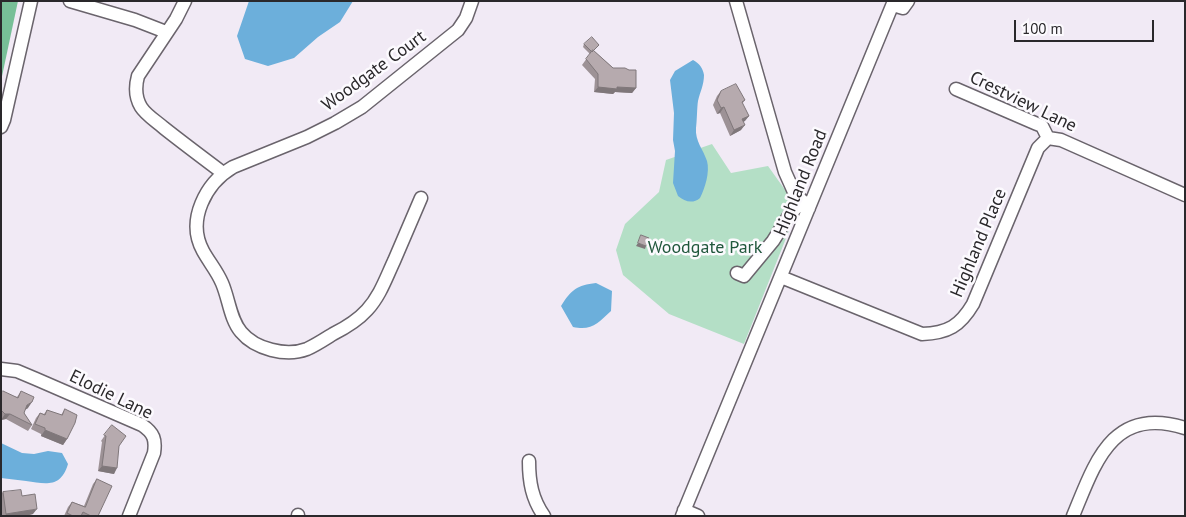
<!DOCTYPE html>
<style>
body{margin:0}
#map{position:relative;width:1186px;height:517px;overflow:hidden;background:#f1eaf5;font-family:"PT Sans",sans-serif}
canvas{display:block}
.frame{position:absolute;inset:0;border:2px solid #2a282b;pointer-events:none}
.scale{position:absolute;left:1014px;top:20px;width:140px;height:22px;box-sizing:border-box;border:2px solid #2a282b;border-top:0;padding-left:6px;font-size:15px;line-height:18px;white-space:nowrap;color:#2a282b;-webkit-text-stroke:4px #fcfafe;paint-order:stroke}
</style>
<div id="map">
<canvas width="1186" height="517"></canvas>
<div class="frame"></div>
<div class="scale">100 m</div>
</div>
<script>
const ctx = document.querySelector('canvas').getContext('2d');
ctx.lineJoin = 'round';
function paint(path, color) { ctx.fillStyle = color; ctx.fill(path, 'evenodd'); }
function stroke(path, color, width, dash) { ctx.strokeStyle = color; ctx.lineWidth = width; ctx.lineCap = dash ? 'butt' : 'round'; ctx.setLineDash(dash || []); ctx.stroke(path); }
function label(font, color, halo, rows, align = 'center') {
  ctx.font = font + ' "PT Sans",sans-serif'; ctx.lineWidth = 5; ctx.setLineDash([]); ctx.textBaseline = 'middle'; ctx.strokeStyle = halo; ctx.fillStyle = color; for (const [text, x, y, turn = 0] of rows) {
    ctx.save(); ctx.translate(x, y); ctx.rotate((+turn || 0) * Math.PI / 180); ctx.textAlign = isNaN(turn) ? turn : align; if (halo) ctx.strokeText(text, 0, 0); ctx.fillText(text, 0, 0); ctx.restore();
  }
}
const green = new Path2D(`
 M 712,144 L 731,173 L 768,166 L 798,208 L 744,344 L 669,314 L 623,275 L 616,250 L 625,224 L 659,192 L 666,160 Z`);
const forest = new Path2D(`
 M 1,1 L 18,1 L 1,81 Z`);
const water = new Path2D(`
 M 249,1 L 353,1 L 340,22 L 318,37 L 294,58 L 268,66 L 245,59 L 237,36 Z
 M 693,60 C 699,63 703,68 704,75 C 704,85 700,92 698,101 C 697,107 697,121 696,128 C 695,141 703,149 707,161 C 710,172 705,188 700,198 C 693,204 685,202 678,196 L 673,183 L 675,151 L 673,140 L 674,113 L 670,80 L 675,71 Z
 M 596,283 L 612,291 L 611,311 C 598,323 592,331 573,327 L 561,306 C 571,290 577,285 596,283 Z
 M 1,443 L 22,453 L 34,454 L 48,451 L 62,453 L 68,464 C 61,488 46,484 26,481 C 18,480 9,479 1,478 Z`);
const minor = new Path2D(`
 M 70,1 L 135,20 L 166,32
 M 185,1 L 176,19 L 138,76 C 135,87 135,97 141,107 C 146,115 156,121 164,128 C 183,143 203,158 223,173
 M 736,1 L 785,172 L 794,192 L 809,208
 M 893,5 L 903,8 L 908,1
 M 956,89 L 1037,124 L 1042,126 L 1048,138
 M 1,127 L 4,120 L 31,1
 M 1048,138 L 1061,140 L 1185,195
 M 421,198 C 412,219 403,240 394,261 C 386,278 380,296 367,310 C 358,320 345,328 333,334 C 325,339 316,345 307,349 C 286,357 255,349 241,332 C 230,319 229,299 222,283 C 217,271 209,262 203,251 C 186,220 206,183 233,167 L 307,137 L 335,123 L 362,107 L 458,30 L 466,18 L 472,1
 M 737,273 L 744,276 L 773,241 L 790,214 L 803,201
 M 781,277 L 922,334 C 948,333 960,326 973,304 L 1038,148 L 1048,138
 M 1,369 L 17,371 L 36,379 L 142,425 C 154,433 156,440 154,453 L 129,516
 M 529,461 C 529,482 532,499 544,516
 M 684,510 L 698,516
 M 298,516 L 298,515
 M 682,516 L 894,1
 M 1073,516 C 1095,463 1112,405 1185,428`);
const wall = new Path2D(`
 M 584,44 L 594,51 L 636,88 L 632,93 L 615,92 L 613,94 L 594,92 L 595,79 L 582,65 L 590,54 L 583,47 Z
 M 721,91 L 745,100 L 742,104 L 749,116 L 743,122 L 741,130 L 730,136 L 720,113 L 717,114 L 713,105 L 717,96 Z
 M 21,391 L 28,408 L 25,410 L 24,413 L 32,425 L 28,431 L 6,419 L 1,420 L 1,393 L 17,397 Z
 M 65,409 L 67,439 L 63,445 L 41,436 L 41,434 L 31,429 L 36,418 L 40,413 L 44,414 L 47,410 L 61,415 Z
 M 112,425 L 119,447 L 114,474 L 98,471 L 102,442 L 101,441 Z
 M 97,479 L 98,516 L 64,516 L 68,507 L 72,502 L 84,506 L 93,484 Z
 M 3,492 L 22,496 L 33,514 L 25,516 L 2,516 L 1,494 Z`);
const shadedWall = new Path2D(`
 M 598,87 L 617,87 L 636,88 L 632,93 L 615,92 L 613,94 L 594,92 Z
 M 724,107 L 720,113 L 717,114 L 721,108 Z
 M 749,116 L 745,121 L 738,125 L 742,119 Z
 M 745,125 L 741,130 L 730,136 L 734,130 Z
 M 638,243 L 646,246 L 645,249 L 636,246 Z
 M 32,402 L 28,408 L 23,411 L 27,405 Z
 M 5,414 L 10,414 L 6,419 L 1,420 Z
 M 45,430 L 67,439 L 63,445 L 41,436 Z
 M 102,466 L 117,468 L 114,474 L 98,471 Z
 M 37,509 L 33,514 L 25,516 L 5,516 L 6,514 Z`);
const building = new Path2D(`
 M 592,37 L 599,45 L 592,52 L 584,44 Z
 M 593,50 L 613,68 L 625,68 L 629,70 L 636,70 L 636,88 L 617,87 L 617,89 L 598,87 L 598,74 L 586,59 Z
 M 736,84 L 745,100 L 742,102 L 749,116 L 742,119 L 745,125 L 734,130 L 724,107 L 721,108 L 717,100 L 721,91 Z
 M 641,235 L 649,238 L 646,246 L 638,243 Z
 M 3,391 L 18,398 L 21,391 L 34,397 L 32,402 L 27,405 L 24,413 L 32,425 L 10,414 L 5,414 L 1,410 L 1,393 Z
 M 65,409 L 77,415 L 75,423 L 67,439 L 45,430 L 45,428 L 35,424 L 40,413 L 45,415 L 47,410 L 62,415 Z
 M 112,425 L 126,436 L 119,446 L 117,468 L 102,466 L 106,436 L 104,435 Z
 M 97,479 L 112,486 L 98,516 L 91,516 L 83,512 L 81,516 L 73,516 L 67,513 L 72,502 L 85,507 Z
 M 21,490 L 22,496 L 35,494 L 37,509 L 6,514 L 3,492 Z`);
const streetNames = [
 ["Woodgate Court",374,71,-36],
 ["Crestview Lane",1023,102,26],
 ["Highland Road",801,183,-68],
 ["Highland Place",979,243,-67],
 ["Elodie Lane",111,395,26]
];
const parkNames = [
 ["Woodgate Park",705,248]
];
paint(green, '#b4dfc6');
paint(forest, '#77bf97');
paint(water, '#6cafdb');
stroke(minor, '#6a646c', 15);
stroke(minor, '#fff', 12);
paint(wall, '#9d9296');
paint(shadedWall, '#7f777a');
paint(building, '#b6aaae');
stroke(building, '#7f777a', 1);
label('18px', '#2a282b', '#fcfafe', streetNames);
label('18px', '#20573c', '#fcfafe', parkNames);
</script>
